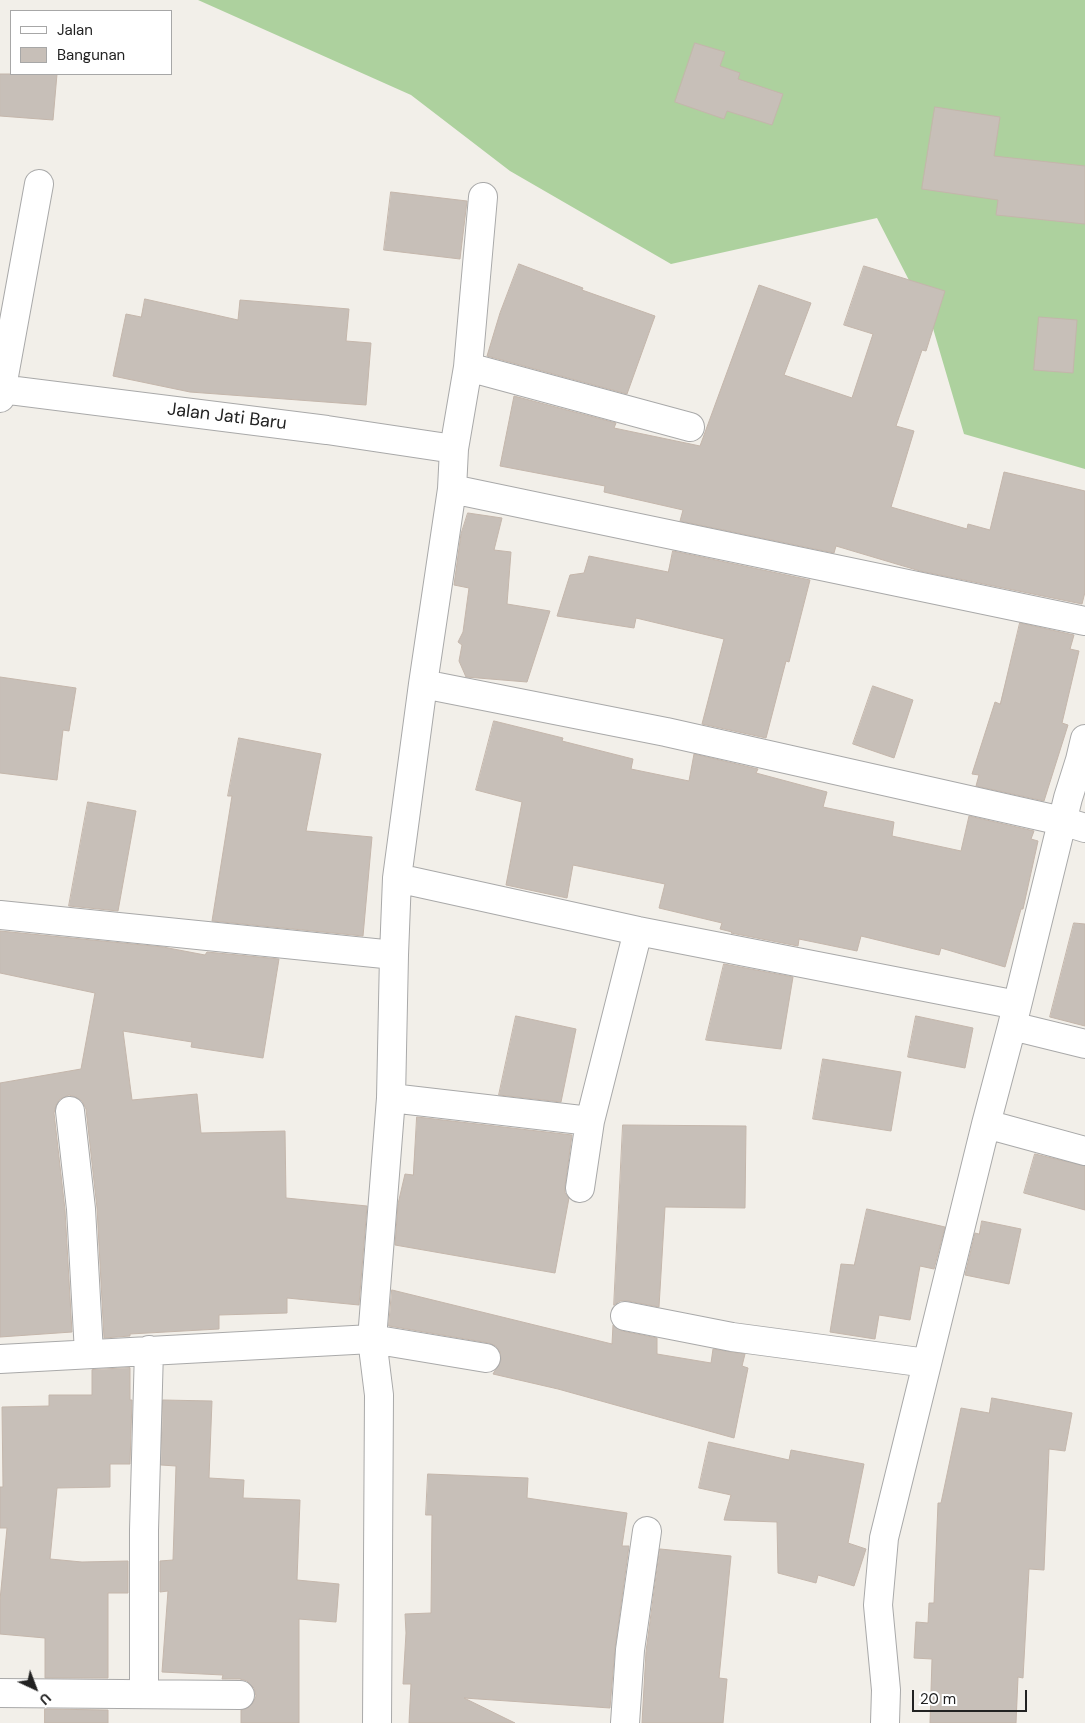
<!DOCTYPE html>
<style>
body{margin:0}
#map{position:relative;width:1085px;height:1723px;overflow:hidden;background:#f2efe9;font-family:"DM Sans",sans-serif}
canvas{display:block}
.legend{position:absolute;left:10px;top:10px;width:162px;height:65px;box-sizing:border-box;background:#fff;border:1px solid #a7a7a7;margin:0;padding:6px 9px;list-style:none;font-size:15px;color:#222}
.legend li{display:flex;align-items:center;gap:10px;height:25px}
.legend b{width:25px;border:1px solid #a7a7a7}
.north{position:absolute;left:10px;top:1663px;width:50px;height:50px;-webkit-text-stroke:4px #fff;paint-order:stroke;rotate:137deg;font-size:14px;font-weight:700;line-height:20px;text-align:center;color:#222}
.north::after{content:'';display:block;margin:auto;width:18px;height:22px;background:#222;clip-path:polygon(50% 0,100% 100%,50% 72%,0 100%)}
.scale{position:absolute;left:912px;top:1690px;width:115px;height:22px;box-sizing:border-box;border:2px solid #222;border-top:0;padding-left:6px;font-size:15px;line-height:18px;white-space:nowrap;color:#222;-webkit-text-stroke:4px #fff;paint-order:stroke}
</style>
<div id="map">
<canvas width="1085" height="1723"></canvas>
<ul class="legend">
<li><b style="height:6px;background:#fff"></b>Jalan</li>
<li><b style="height:14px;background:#c7bfb8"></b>Bangunan</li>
</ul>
<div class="north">U</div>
<div class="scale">20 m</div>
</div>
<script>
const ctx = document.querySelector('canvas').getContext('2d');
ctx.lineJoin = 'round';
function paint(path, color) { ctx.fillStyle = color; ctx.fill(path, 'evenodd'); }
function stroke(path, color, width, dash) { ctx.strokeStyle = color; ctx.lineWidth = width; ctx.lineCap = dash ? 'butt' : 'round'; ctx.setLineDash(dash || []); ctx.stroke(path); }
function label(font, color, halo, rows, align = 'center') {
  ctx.font = font + ' "DM Sans",sans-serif'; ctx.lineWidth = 5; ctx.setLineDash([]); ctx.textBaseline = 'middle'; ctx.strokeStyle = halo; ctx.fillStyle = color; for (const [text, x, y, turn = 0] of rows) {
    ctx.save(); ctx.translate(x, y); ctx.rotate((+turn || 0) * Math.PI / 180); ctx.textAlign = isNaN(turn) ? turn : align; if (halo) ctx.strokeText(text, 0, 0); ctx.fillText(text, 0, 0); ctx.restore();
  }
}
const forest = new Path2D(`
 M 198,0 L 1085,0 L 1085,469 L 964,434 L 932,325 L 877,218 L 671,264 L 510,171 L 411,95 Z`);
const building = new Path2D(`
 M 695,43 L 725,52 L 720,66 L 740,73 L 738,79 L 783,94 L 772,125 L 727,111 L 724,119 L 675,102 Z
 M 0,74 L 57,74 L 53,120 L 0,116 Z
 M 935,107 L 1000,117 L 994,156 L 1085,166 L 1085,224 L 996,215 L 998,200 L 922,189 Z
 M 391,192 L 467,201 L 460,259 L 384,250 Z
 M 519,264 L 583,288 L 582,290 L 655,316 L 627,394 L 487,356 L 500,313 Z
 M 864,266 L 945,291 L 926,351 L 922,350 L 896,426 L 914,431 L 891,507 L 967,529 L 968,524 L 990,530 L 1004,472 L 1085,491 L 1085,592 L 1082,604 L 920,571 L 836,546 L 834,553 L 680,521 L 683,510 L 604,492 L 605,486 L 500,466 L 514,396 L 616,423 L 614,428 L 700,446 L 759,285 L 811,303 L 784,375 L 852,398 L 873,334 L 844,325 Z
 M 145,299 L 238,320 L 240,300 L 349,309 L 346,341 L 371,343 L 366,405 L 190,392 L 113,376 L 126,314 L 141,317 Z
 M 1039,317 L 1077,320 L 1073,373 L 1034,370 Z
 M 468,513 L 502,518 L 494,550 L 511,552 L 507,604 L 550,611 L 527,682 L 466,677 L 459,661 L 462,645 L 458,642 L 463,632 L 469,588 L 454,585 L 461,534 Z
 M 673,551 L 810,580 L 789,662 L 786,661 L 766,738 L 702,724 L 724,639 L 636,618 L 634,628 L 557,616 L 570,575 L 584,573 L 589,556 L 668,572 Z
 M 1020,623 L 1074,635 L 1070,649 L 1079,651 L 1062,723 L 1068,725 L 1044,801 L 976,786 L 979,775 L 972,774 L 995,702 L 1000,704 Z
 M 0,677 L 76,688 L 69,731 L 63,730 L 57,780 L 0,773 Z
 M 873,686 L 913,700 L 894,758 L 853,744 Z
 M 494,721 L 563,738 L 562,741 L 633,759 L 631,769 L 689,781 L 694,754 L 758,769 L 756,773 L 827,792 L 823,807 L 894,822 L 892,836 L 961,851 L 969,816 L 1034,831 L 1031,839 L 1038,841 L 1023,909 L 1021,909 L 1005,967 L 941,948 L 939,955 L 861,936 L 857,951 L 799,939 L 798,946 L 731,933 L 732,932 L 720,929 L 722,923 L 659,908 L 665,884 L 573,865 L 567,898 L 506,885 L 522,802 L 476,790 Z
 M 239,738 L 321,754 L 306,831 L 372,837 L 363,936 L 212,921 L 232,796 L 228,796 Z
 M 88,802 L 136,811 L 118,911 L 69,906 Z
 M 1074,923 L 1085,924 L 1085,1026 L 1050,1017 Z
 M 0,931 L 163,947 L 205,955 L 207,952 L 279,959 L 263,1058 L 191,1047 L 192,1042 L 123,1031 L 132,1100 L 197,1094 L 201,1133 L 285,1131 L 286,1198 L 367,1206 L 359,1305 L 287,1298 L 287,1313 L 219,1315 L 219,1329 L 130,1334 L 130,1336 L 104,1338 L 97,1208 L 86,1109 L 82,1101 L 76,1097 L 69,1095 L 60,1099 L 56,1105 L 54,1113 L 65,1210 L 72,1332 L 0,1337 L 0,1083 L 81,1069 L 95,993 L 0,973 Z
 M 724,964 L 793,977 L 781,1049 L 706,1040 Z
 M 516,1016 L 576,1029 L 561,1102 L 499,1095 Z
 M 916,1016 L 973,1028 L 965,1068 L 908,1057 Z
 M 823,1059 L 901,1072 L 891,1131 L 813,1119 Z
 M 417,1117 L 572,1135 L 565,1186 L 565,1193 L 569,1198 L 555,1273 L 395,1245 L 398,1204 L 405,1174 L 413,1175 Z
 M 623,1125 L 746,1126 L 745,1208 L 665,1207 L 659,1307 L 628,1301 L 620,1301 L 614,1305 Z
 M 1035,1154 L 1085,1166 L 1085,1210 L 1024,1193 Z
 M 867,1209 L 945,1227 L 934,1269 L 920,1266 L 910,1320 L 879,1315 L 875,1339 L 830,1332 L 841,1264 L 854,1265 Z
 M 982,1221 L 1021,1229 L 1009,1284 L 965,1275 L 975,1233 L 979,1234 Z
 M 392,1290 L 612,1344 L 613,1325 L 622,1331 L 657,1338 L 657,1354 L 711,1363 L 713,1349 L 745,1354 L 742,1366 L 748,1368 L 734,1438 L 558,1389 L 493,1374 L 501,1360 L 500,1352 L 496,1346 L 489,1343 L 389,1326 Z
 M 130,1368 L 130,1400 L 132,1400 L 130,1464 L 110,1464 L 110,1487 L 57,1488 L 50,1559 L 82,1562 L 128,1561 L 128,1593 L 108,1593 L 108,1678 L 45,1678 L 45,1638 L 0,1634 L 0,1600 L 7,1528 L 0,1528 L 0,1487 L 3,1487 L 2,1407 L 49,1406 L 49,1395 L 92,1395 L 92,1370 Z
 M 992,1398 L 1072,1413 L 1065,1451 L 1049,1449 L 1044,1570 L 1029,1569 L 1023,1678 L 1018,1677 L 1016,1723 L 930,1723 L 932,1659 L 914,1658 L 916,1622 L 928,1623 L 929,1603 L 934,1603 L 938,1503 L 941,1503 L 961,1408 L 989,1413 Z
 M 163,1400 L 212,1401 L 209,1478 L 244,1480 L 243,1498 L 300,1500 L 297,1580 L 339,1584 L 336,1622 L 299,1619 L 299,1723 L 241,1723 L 241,1710 L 248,1708 L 253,1703 L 256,1696 L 254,1688 L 247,1681 L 240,1679 L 222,1679 L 223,1675 L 162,1672 L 168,1591 L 160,1592 L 160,1561 L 173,1560 L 176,1466 L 161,1465 Z
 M 709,1442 L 789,1460 L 791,1450 L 864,1464 L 848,1543 L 866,1549 L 854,1586 L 818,1575 L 816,1583 L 778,1573 L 777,1522 L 724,1520 L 731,1495 L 699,1488 Z
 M 428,1474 L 528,1478 L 527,1498 L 627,1513 L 622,1546 L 629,1546 L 615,1648 L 610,1708 L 464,1698 L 515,1723 L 409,1723 L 411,1684 L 403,1684 L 406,1633 L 405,1614 L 431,1613 L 432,1515 L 426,1515 Z
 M 660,1549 L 731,1556 L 719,1678 L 727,1679 L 723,1723 L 642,1723 L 646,1652 Z
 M 45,1709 L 108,1710 L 108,1723 L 45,1723 Z`);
const minor = new Path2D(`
 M 468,367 L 690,427
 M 0,389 L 327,430 L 454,449
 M 0,398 L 39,184
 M 452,489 L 1085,621
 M 423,684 L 666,732 L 1062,821 L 1085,828
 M 397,878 L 638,931 L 1017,1005
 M 0,915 L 394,955
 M 1012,1026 L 1085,1044
 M 391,1098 L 590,1121
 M 70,1111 L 81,1209 L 89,1353
 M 986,1124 L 1085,1151
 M 580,1188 L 590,1121 L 638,931
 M 625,1316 L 732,1337 L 927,1363
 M 0,1359 L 372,1339 L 486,1358
 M 0,1693 L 240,1695
 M 144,1694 L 144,1530 L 149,1350
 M 377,1723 L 379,1395 L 372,1339 L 391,1098 L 394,955 L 397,878 L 423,684 L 452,489 L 454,449 L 468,367 L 483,197
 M 625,1723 L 630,1650 L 647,1531
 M 885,1723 L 886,1690 L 878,1605 L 884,1538 L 986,1124 L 1012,1026 L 1068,798 L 1080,760 L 1085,739`);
const streetNames = [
 ["Jalan Jati Baru",227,417,7]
];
paint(forest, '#add19e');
paint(building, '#c7bfb8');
stroke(building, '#c4b6ab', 1);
stroke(minor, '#a9a9a9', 30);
stroke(minor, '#fff', 28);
label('18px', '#222', '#fff', streetNames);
</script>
